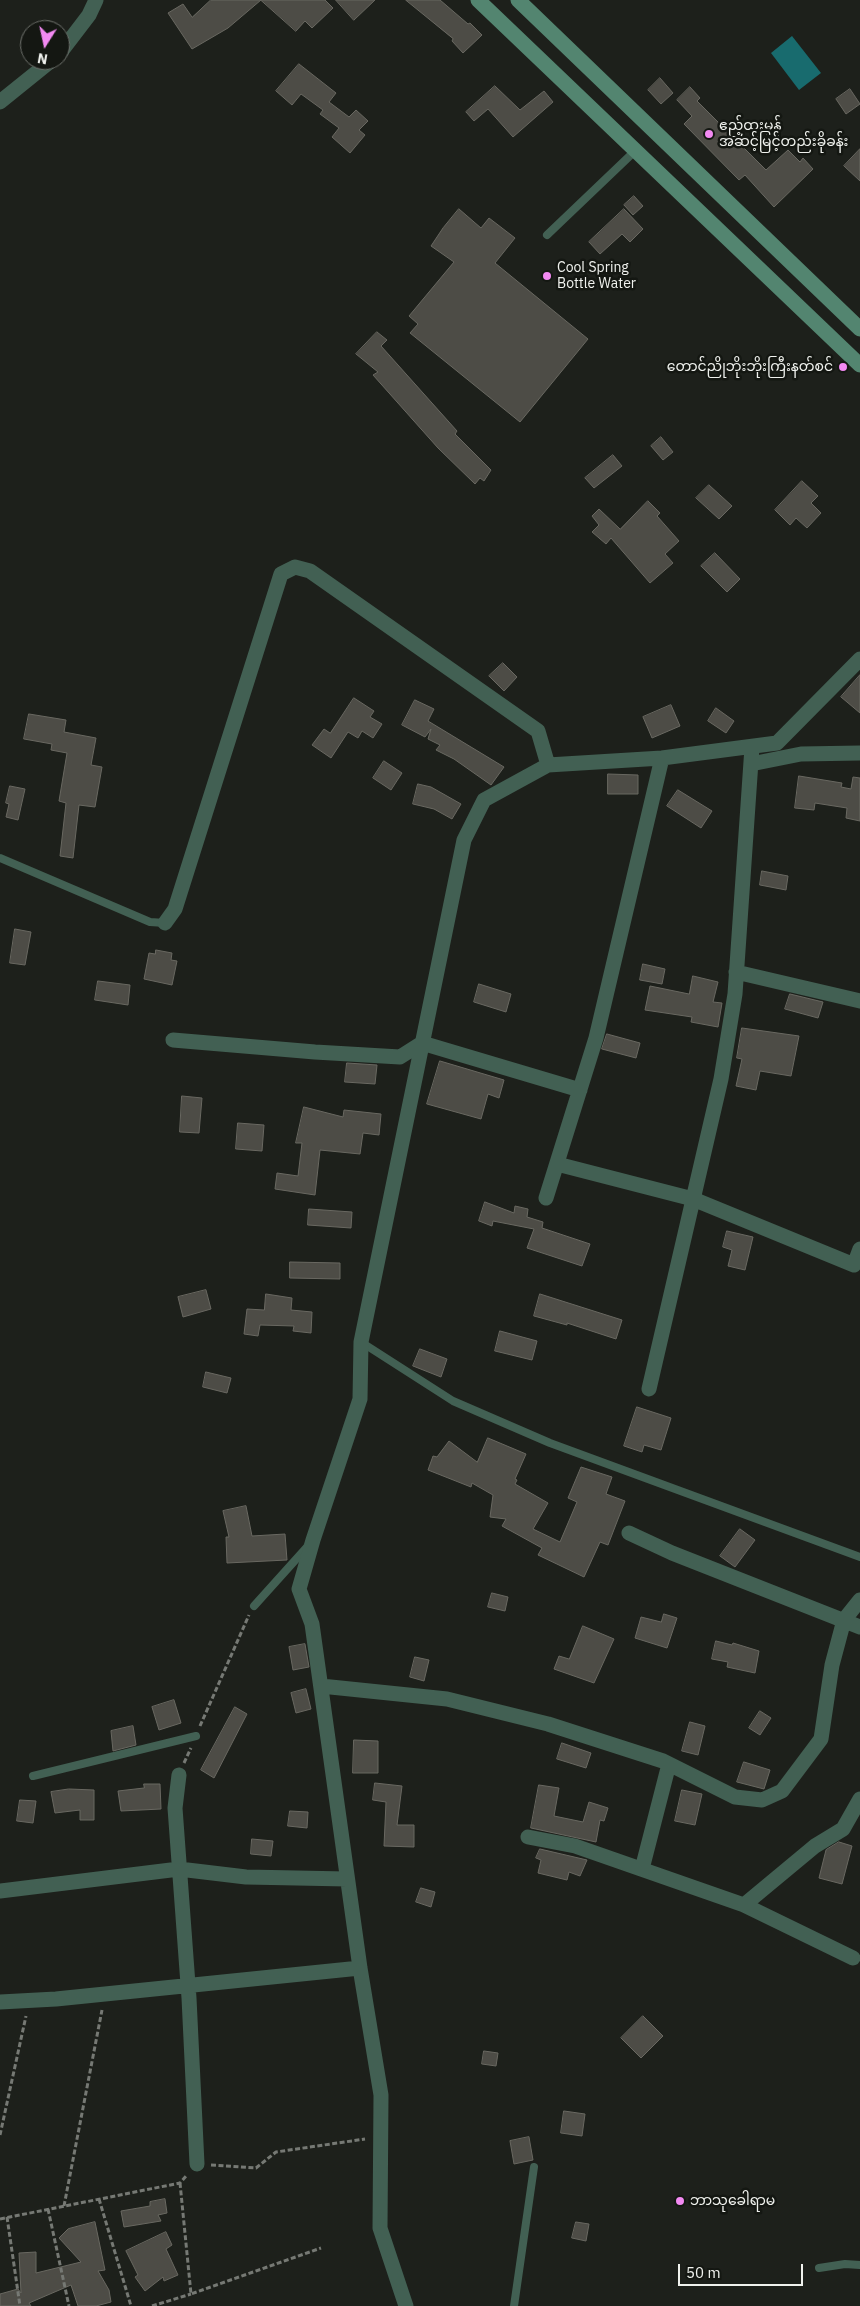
<!DOCTYPE html>
<meta charset="utf-8">
<style>
body{margin:0}
#map{position:relative;width:860px;height:2306px;overflow:hidden;background:#1d201b;font-family:"IBM Plex Sans",sans-serif}
canvas{display:block}
.north{position:absolute;left:20px;top:20px;width:50px;height:50px;box-sizing:border-box;background:#141712;border:1px solid #6c6f6a;border-radius:50%;rotate:190deg;font-size:14px;font-weight:700;line-height:20px;text-align:center;color:#f0f2ee}
.north::after{content:'';display:block;margin:auto;width:18px;height:22px;background:#f38af2;clip-path:polygon(50% 0,100% 100%,50% 72%,0 100%)}
.scale{position:absolute;left:678px;top:2264px;width:125px;height:22px;box-sizing:border-box;border:2px solid #f0f2ee;border-top:0;padding-left:6px;font-size:15px;line-height:18px;white-space:nowrap;color:#f0f2ee;-webkit-text-stroke:4px #141712;paint-order:stroke}
</style>
<div id="map">
<canvas width="860" height="2306"></canvas>
<div class="north">N</div>
<div class="scale">50 m</div>
</div>
<script>
const ctx = document.querySelector('canvas').getContext('2d');
ctx.lineJoin = 'round';
function paint(path, color) { ctx.fillStyle = color; ctx.fill(path, 'evenodd'); }
function stroke(path, color, width, dash) { ctx.strokeStyle = color; ctx.lineWidth = width; ctx.lineCap = dash ? 'butt' : 'round'; ctx.setLineDash(dash || []); ctx.stroke(path); }
function label(font, color, halo, rows, align = 'center') {
  ctx.font = font + ' "IBM Plex Sans","Noto Sans Myanmar",sans-serif'; ctx.lineWidth = 5; ctx.setLineDash([]); ctx.textBaseline = 'middle'; ctx.strokeStyle = halo; ctx.fillStyle = color; for (const [text, x, y, turn = 0] of rows) {
    ctx.save(); ctx.translate(x, y); ctx.rotate((+turn || 0) * Math.PI / 180); ctx.textAlign = isNaN(turn) ? turn : align; if (halo) ctx.strokeText(text, 0, 0); ctx.fillText(text, 0, 0); ctx.restore();
  }
}
const water = new Path2D(`
 M 792,36 L 821,73 L 799,90 L 771,53 Z`);
const building = new Path2D(`
 M 211,0 L 261,0 L 228,28 L 192,49 L 168,13 L 183,4 L 192,17 Z
 M 261,0 L 325,0 L 333,8 L 312,28 L 305,21 L 296,31 Z
 M 336,0 L 375,0 L 354,20 Z
 M 406,0 L 440,0 L 468,24 L 470,23 L 482,35 L 463,53 L 452,41 L 453,39 Z
 M 299,64 L 336,93 L 329,102 L 349,117 L 356,110 L 368,121 L 359,130 L 365,135 L 350,153 L 332,137 L 339,128 L 320,114 L 323,110 L 301,94 L 292,105 L 276,91 Z
 M 660,78 L 673,93 L 661,104 L 648,90 Z
 M 495,86 L 520,110 L 544,91 L 553,102 L 513,137 L 488,109 L 474,121 L 466,112 Z
 M 690,87 L 700,98 L 697,101 L 766,170 L 788,150 L 800,162 L 803,158 L 813,169 L 774,207 L 745,175 L 739,180 L 684,124 L 692,116 L 677,100 Z
 M 850,89 L 860,104 L 846,114 L 836,99 Z
 M 860,149 L 860,181 L 844,166 Z
 M 634,196 L 643,206 L 633,215 L 624,205 Z
 M 459,209 L 481,228 L 489,218 L 515,238 L 495,263 L 588,339 L 520,422 L 410,333 L 418,324 L 409,316 L 454,262 L 431,246 L 443,228 Z
 M 624,209 L 643,229 L 630,242 L 622,234 L 600,254 L 589,242 Z
 M 377,332 L 387,340 L 381,346 L 457,431 L 455,434 L 491,470 L 484,481 L 480,478 L 475,484 L 438,448 L 373,375 L 378,372 L 356,354 Z
 M 661,437 L 673,452 L 663,460 L 651,446 Z
 M 613,455 L 622,466 L 594,488 L 585,478 Z
 M 802,481 L 818,496 L 811,503 L 821,513 L 807,528 L 796,518 L 790,525 L 775,510 Z
 M 709,485 L 732,506 L 719,519 L 696,498 Z
 M 648,501 L 660,513 L 657,516 L 679,541 L 665,554 L 673,563 L 650,583 L 611,538 L 606,544 L 592,532 L 599,525 L 592,516 L 599,509 L 620,529 Z
 M 715,553 L 740,579 L 727,592 L 701,566 Z
 M 503,663 L 517,677 L 504,691 L 489,676 Z
 M 860,675 L 860,713 L 841,697 Z
 M 354,698 L 374,711 L 370,717 L 382,724 L 373,738 L 362,731 L 358,738 L 348,732 L 331,758 L 312,745 L 324,729 L 330,733 Z
 M 415,700 L 434,709 L 428,721 L 504,767 L 491,785 L 454,759 L 436,750 L 440,745 L 428,739 L 431,729 L 425,737 L 402,725 Z
 M 671,705 L 680,726 L 652,738 L 643,717 Z
 M 716,708 L 734,721 L 726,733 L 708,721 Z
 M 29,714 L 66,720 L 64,732 L 96,738 L 91,765 L 102,767 L 95,807 L 79,805 L 73,858 L 60,856 L 66,803 L 59,801 L 67,753 L 51,750 L 52,744 L 24,739 Z
 M 384,761 L 402,773 L 391,790 L 373,778 Z
 M 608,774 L 638,775 L 638,794 L 608,794 Z
 M 799,776 L 842,783 L 841,787 L 851,789 L 853,777 L 860,778 L 860,821 L 846,818 L 847,808 L 815,803 L 814,810 L 795,808 Z
 M 418,784 L 431,787 L 461,804 L 452,819 L 434,809 L 413,804 Z
 M 10,786 L 25,789 L 18,820 L 6,817 L 9,804 L 6,803 Z
 M 678,790 L 712,811 L 701,828 L 667,806 Z
 M 762,871 L 788,876 L 786,890 L 760,885 Z
 M 15,929 L 31,932 L 25,965 L 10,963 Z
 M 156,950 L 172,953 L 171,960 L 177,961 L 172,985 L 144,979 L 149,953 L 155,954 Z
 M 643,964 L 665,969 L 662,984 L 640,980 Z
 M 693,976 L 718,982 L 713,1002 L 722,1003 L 718,1027 L 691,1022 L 692,1017 L 645,1010 L 650,986 L 689,994 Z
 M 98,981 L 130,985 L 128,1005 L 95,1000 Z
 M 479,984 L 511,994 L 506,1012 L 474,1002 Z
 M 790,994 L 823,1002 L 818,1018 L 785,1009 Z
 M 742,1028 L 799,1036 L 791,1076 L 760,1071 L 756,1090 L 736,1086 L 742,1059 L 737,1058 Z
 M 607,1034 L 640,1043 L 636,1058 L 602,1049 Z
 M 440,1061 L 504,1080 L 499,1098 L 488,1094 L 481,1119 L 427,1104 Z
 M 347,1063 L 377,1065 L 375,1084 L 345,1082 Z
 M 182,1096 L 202,1098 L 199,1133 L 180,1132 Z
 M 304,1107 L 343,1117 L 344,1110 L 381,1114 L 379,1135 L 363,1133 L 360,1154 L 320,1150 L 315,1195 L 275,1189 L 277,1173 L 298,1176 L 302,1143 L 296,1143 Z
 M 238,1123 L 264,1125 L 262,1151 L 236,1149 Z
 M 485,1202 L 514,1213 L 515,1206 L 528,1209 L 527,1217 L 543,1222 L 542,1228 L 590,1244 L 582,1266 L 527,1248 L 534,1229 L 493,1221 L 492,1226 L 479,1221 Z
 M 309,1209 L 352,1212 L 351,1228 L 308,1225 Z
 M 727,1231 L 753,1237 L 745,1270 L 728,1266 L 732,1250 L 723,1247 Z
 M 290,1262 L 340,1263 L 340,1279 L 290,1278 Z
 M 206,1290 L 211,1309 L 183,1317 L 178,1297 Z
 M 266,1294 L 292,1298 L 291,1310 L 312,1312 L 311,1333 L 293,1331 L 294,1326 L 260,1325 L 258,1336 L 244,1334 L 247,1309 L 264,1310 Z
 M 540,1294 L 622,1320 L 616,1339 L 567,1323 L 567,1325 L 534,1316 Z
 M 500,1331 L 537,1341 L 532,1360 L 495,1351 Z
 M 420,1349 L 447,1359 L 441,1377 L 413,1366 Z
 M 206,1372 L 231,1378 L 227,1393 L 203,1387 Z
 M 637,1407 L 671,1418 L 661,1450 L 644,1445 L 642,1452 L 624,1446 Z
 M 488,1438 L 526,1454 L 515,1479 L 517,1480 L 515,1484 L 548,1503 L 533,1529 L 560,1542 L 577,1502 L 568,1498 L 581,1467 L 612,1477 L 606,1494 L 625,1501 L 608,1545 L 600,1542 L 584,1577 L 538,1555 L 542,1548 L 502,1526 L 506,1519 L 490,1517 L 493,1495 L 472,1483 L 471,1487 L 428,1470 L 433,1456 L 437,1457 L 449,1441 L 477,1462 Z
 M 246,1506 L 252,1536 L 285,1534 L 287,1560 L 227,1563 L 226,1537 L 229,1537 L 223,1511 Z
 M 740,1529 L 755,1540 L 735,1567 L 720,1556 Z
 M 492,1593 L 508,1597 L 505,1611 L 488,1607 Z
 M 664,1614 L 677,1618 L 667,1648 L 635,1638 L 641,1617 L 661,1622 Z
 M 583,1626 L 614,1639 L 594,1683 L 554,1669 L 559,1656 L 569,1659 Z
 M 716,1641 L 732,1645 L 733,1643 L 759,1651 L 755,1673 L 727,1667 L 728,1662 L 712,1659 Z
 M 305,1644 L 309,1667 L 293,1670 L 289,1647 Z
 M 415,1657 L 429,1660 L 424,1681 L 410,1677 Z
 M 306,1689 L 311,1709 L 296,1713 L 291,1693 Z
 M 174,1700 L 181,1723 L 159,1730 L 152,1707 Z
 M 235,1707 L 247,1714 L 214,1778 L 201,1770 Z
 M 760,1711 L 771,1718 L 760,1735 L 749,1728 Z
 M 690,1722 L 705,1726 L 698,1755 L 682,1751 Z
 M 133,1726 L 136,1745 L 113,1751 L 111,1731 Z
 M 354,1740 L 378,1741 L 378,1773 L 353,1773 Z
 M 562,1743 L 591,1753 L 586,1768 L 557,1759 Z
 M 744,1762 L 770,1770 L 764,1789 L 737,1782 Z
 M 375,1783 L 402,1786 L 397,1825 L 414,1825 L 414,1847 L 384,1846 L 386,1802 L 373,1800 Z
 M 144,1784 L 160,1784 L 161,1809 L 121,1811 L 118,1791 L 144,1788 Z
 M 539,1785 L 559,1788 L 554,1816 L 583,1822 L 589,1802 L 608,1808 L 604,1821 L 600,1820 L 596,1842 L 531,1828 Z
 M 69,1789 L 94,1790 L 94,1820 L 80,1820 L 80,1810 L 55,1813 L 51,1792 Z
 M 682,1790 L 702,1794 L 695,1825 L 675,1821 Z
 M 20,1800 L 36,1801 L 33,1823 L 17,1821 Z
 M 290,1811 L 308,1812 L 307,1828 L 288,1826 Z
 M 252,1839 L 273,1841 L 271,1856 L 251,1854 Z
 M 839,1842 L 852,1846 L 842,1884 L 819,1878 L 826,1850 Z
 M 540,1849 L 587,1860 L 580,1876 L 569,1872 L 567,1880 L 538,1873 L 541,1860 L 536,1858 Z
 M 421,1888 L 435,1892 L 431,1907 L 416,1902 Z
 M 643,2016 L 663,2036 L 641,2058 L 621,2038 Z
 M 484,2051 L 498,2053 L 496,2066 L 482,2064 Z
 M 564,2111 L 585,2114 L 582,2136 L 561,2133 Z
 M 529,2137 L 533,2160 L 514,2164 L 510,2141 Z
 M 165,2199 L 167,2213 L 158,2215 L 161,2221 L 124,2227 L 121,2211 L 150,2206 L 150,2202 Z
 M 95,2222 L 105,2270 L 98,2271 L 109,2290 L 111,2302 L 96,2306 L 78,2306 L 71,2285 L 29,2303 L 31,2306 L 0,2306 L 0,2294 L 18,2289 L 21,2293 L 19,2253 L 36,2252 L 36,2273 L 81,2262 L 59,2238 L 68,2229 Z
 M 576,2222 L 589,2224 L 586,2241 L 572,2238 Z
 M 166,2232 L 172,2245 L 166,2249 L 178,2275 L 164,2281 L 163,2277 L 145,2291 L 135,2277 L 138,2275 L 126,2251 Z`);
const path = new Path2D(`
 M 200,1726 L 249,1615
 M 184,1763 L 191,1748
 M 0,2135 L 26,2016
 M 211,2165 L 256,2168 L 276,2152 L 365,2139
 M 180,2183 L 191,2294 L 321,2248
 M 99,2199 L 131,2306
 M 64,2206 L 102,2010
 M 48,2209 L 69,2306
 M 7,2217 L 20,2306
 M 0,2219 L 180,2183 L 187,2175
 M 152,2306 L 191,2294`);
const lane = new Path2D(`
 M 547,235 L 636,150
 M 0,858 L 150,922 L 165,923
 M 361,1342 L 453,1401 L 550,1443 L 860,1557
 M 254,1606 L 308,1546
 M 33,1776 L 196,1736
 M 819,2268 L 845,2264 L 860,2265
 M 514,2306 L 534,2167`);
const street = new Path2D(`
 M 60,53 L 89,15 L 96,0
 M 0,102 L 52,60
 M 751,764 L 801,754 L 860,753
 M 165,923 L 175,909 L 281,574 L 295,567 L 310,571 L 538,731 L 548,765
 M 736,972 L 860,1001
 M 173,1040 L 315,1052 L 400,1057 L 422,1043 L 580,1090
 M 557,1164 L 693,1199 L 854,1265 L 860,1249
 M 546,1198 L 596,1038 L 662,758
 M 649,1389 L 721,1079 L 735,994 L 752,747
 M 629,1533 L 672,1553 L 860,1627
 M 321,1686 L 447,1699 L 548,1724 L 663,1761 L 735,1797 L 762,1800 L 782,1791 L 821,1739 L 832,1665 L 844,1620 L 860,1600
 M 179,1775 L 175,1808 L 189,1998 L 197,2164
 M 528,1837 L 575,1846 L 744,1905 L 853,1958
 M 642,1869 L 669,1764
 M 0,1891 L 179,1869 L 246,1877 L 347,1879
 M 744,1905 L 815,1846 L 843,1829 L 860,1799
 M 0,2002 L 56,1999 L 360,1968
 M 406,2306 L 380,2228 L 381,2095 L 360,1968 L 312,1624 L 299,1589 L 313,1540 L 360,1399 L 361,1342 L 464,840 L 484,800 L 548,765 L 662,758 L 777,743 L 860,659`);
const secondary = new Path2D(`
 M 478,0 L 860,365
 M 518,0 L 860,329`);
const markers = [
 [709,134,5,"#f38af2"],
 [547,276,5,"#f38af2"],
 [843,367,5,"#f38af2"],
 [680,2201,5,"#f38af2"]
];
const poiNames = [
 ["ဧည့်ထူးမွန်",719,126],
 ["အဆင့်မြင့်တည်းခိုခန်း",719,142],
 ["Cool Spring",557,268],
 ["Bottle Water",557,284],
 ["တောင်ညိုဘိုးဘိုးကြီးနတ်စင်",833,367,"right"],
 ["ဘာသုခေါရာမ",690,2201]
];
paint(water, '#186b6e');
paint(building, '#4d4c46');
stroke(building, '#696861', 1);
stroke(path, '#767974', 3, [5, 2.5]);
stroke(lane, '#426053', 8);
stroke(street, '#426053', 15);
stroke(secondary, '#538570', 15);
for (const [x, y, r, color] of markers) { const dot = new Path2D(); dot.arc(x, y, r, 0, 2 * Math.PI); ctx.fillStyle = color; ctx.fill(dot); stroke(dot, '#141712', 2); }
label('14px', '#f0f2ee', '#141712', poiNames, 'left');
</script>
